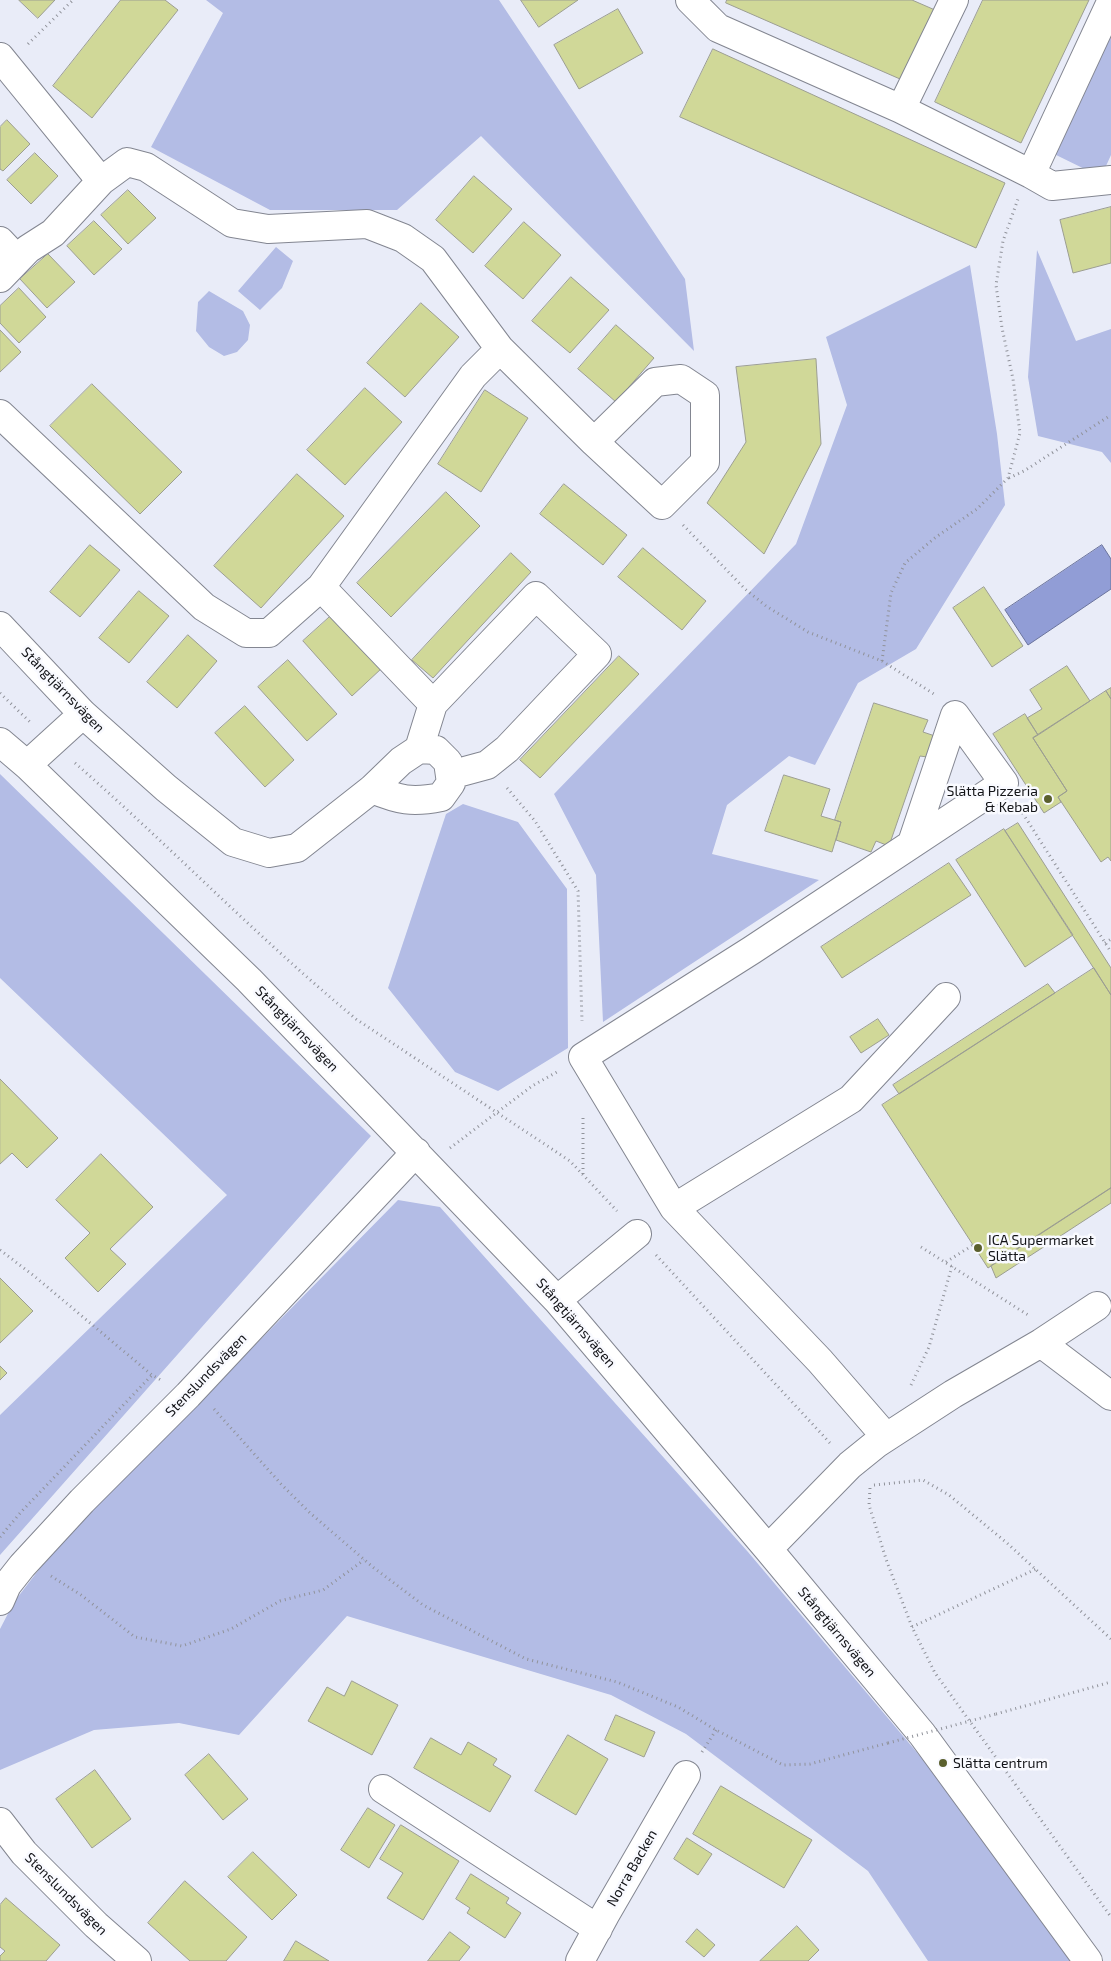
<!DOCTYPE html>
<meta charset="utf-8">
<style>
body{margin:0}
canvas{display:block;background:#e9ecf8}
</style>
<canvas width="1111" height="1961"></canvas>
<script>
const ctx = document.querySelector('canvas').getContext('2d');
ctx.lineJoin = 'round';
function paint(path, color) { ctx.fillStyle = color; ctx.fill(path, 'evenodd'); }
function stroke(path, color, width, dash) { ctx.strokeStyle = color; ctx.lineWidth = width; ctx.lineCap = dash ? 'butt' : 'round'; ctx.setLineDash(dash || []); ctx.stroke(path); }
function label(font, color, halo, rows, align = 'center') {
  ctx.font = font + ' "Exo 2",sans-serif'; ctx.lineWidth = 5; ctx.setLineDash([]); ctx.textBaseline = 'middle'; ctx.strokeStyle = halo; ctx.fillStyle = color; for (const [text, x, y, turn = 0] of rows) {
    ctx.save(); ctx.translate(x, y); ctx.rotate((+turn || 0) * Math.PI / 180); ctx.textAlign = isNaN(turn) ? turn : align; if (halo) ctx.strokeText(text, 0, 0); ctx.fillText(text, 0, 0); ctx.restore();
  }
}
const green = new Path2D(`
 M 206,0 L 499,0 L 685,279 L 694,351 L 481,136 L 397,210 L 270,210 L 151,147 L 223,13 Z
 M 1111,27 L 1111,155 L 1101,177 L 1052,153 Z
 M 276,247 L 293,261 L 282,288 L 260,310 L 238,291 Z
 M 1037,250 L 1076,341 L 1111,329 L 1111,463 L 1102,452 L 1038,436 L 1028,377 Z
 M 970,265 L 997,434 L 1005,505 L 916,649 L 858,683 L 815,765 L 789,756 L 727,805 L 712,854 L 819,880 L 603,1022 L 596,875 L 554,794 L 796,544 L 847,405 L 826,337 Z
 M 209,291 L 243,311 L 250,325 L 248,340 L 237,352 L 224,356 L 209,347 L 196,331 L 198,302 Z
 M 0,774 L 371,1136 L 0,1555 L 0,1415 L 227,1195 L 0,978 Z
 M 463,804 L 518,822 L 567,889 L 568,1048 L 498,1091 L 455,1072 L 388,988 L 446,814 Z
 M 398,1200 L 440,1207 L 748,1552 L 989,1838 L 1074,1961 L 928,1961 L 868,1871 L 686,1734 L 611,1695 L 347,1616 L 239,1735 L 179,1723 L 94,1730 L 0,1770 L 0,1629 L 14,1602 L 57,1546 Z`);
const water = new Path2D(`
 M 1102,545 L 1111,559 L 1111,589 L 1028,645 L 1005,610 Z`);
const building = new Path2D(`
 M 19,0 L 55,0 L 38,18 Z
 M 121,0 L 165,0 L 178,10 L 92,118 L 53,86 Z
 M 521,0 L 578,0 L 539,27 Z
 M 727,0 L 912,0 L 935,10 L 900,79 L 726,3 Z
 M 983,0 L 1089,0 L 1021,143 L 935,102 Z
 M 618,9 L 643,53 L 579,89 L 554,45 Z
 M 713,49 L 1005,183 L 976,248 L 680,117 Z
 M 7,120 L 30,144 L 3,171 L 0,169 L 0,127 Z
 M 35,153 L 58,176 L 31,204 L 7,180 Z
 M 474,176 L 512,209 L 473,253 L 436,220 Z
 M 128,190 L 156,218 L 128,244 L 101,215 Z
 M 1111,207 L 1111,263 L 1073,273 L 1060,220 Z
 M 94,221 L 122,249 L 94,275 L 67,246 Z
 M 524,222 L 561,255 L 523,299 L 485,266 Z
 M 48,254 L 75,282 L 47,308 L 20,279 Z
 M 571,277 L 609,310 L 570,353 L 532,321 Z
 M 19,288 L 46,317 L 19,343 L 0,323 L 0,306 Z
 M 421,303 L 459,337 L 405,397 L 367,363 Z
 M 616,325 L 654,358 L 616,402 L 578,369 Z
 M 0,330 L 21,352 L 0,372 Z
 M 816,359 L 821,444 L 764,554 L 707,503 L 746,442 L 736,367 Z
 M 92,384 L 182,472 L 140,514 L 50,426 Z
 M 365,388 L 402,422 L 345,485 L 307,450 Z
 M 485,390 L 528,418 L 481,492 L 438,464 Z
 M 297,474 L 344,516 L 261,608 L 214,566 Z
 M 564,484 L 627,535 L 603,565 L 540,514 Z
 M 446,492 L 480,526 L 391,617 L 357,583 Z
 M 90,545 L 120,570 L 80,617 L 50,592 Z
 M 643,548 L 706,601 L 682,630 L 618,577 Z
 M 511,553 L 531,572 L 433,678 L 412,660 Z
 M 984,587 L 1023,646 L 992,667 L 953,608 Z
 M 139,591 L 169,616 L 129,663 L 99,638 Z
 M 333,614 L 382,668 L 352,696 L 303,641 Z
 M 188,635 L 217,661 L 177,708 L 147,682 Z
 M 619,656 L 639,674 L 540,778 L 520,760 Z
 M 288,660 L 337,714 L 307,741 L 258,687 Z
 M 1067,666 L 1090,701 L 1038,735 L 1027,718 L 1042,709 L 1030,690 Z
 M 1111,688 L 1111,699 L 1106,691 Z
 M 1106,691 L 1111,699 L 1111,861 L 1108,857 L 1101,862 L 1058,797 L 1067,791 L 1033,738 Z
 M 874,703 L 928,720 L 923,732 L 935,736 L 927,757 L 920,756 L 889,846 L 876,841 L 871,852 L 836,840 L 841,822 L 835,820 Z
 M 245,706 L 294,760 L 265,787 L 215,733 Z
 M 1025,714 L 1038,735 L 1033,738 L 1067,791 L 1058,797 L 1061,802 L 1044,813 L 993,734 Z
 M 784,775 L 830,789 L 821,816 L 841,822 L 832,852 L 765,831 Z
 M 1018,823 L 1111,968 L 1111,995 L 1005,831 Z
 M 1004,829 L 1073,935 L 1025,967 L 956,860 Z
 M 949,863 L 971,895 L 842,978 L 821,947 Z
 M 1094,968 L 1111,995 L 1111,1188 L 988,1268 L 882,1105 Z
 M 1048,984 L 1055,993 L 899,1094 L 893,1085 Z
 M 878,1019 L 889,1035 L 861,1053 L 850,1037 Z
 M 0,1079 L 58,1138 L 27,1168 L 12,1153 L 0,1164 Z
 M 101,1154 L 153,1207 L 110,1249 L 126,1264 L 98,1292 L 65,1258 L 90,1233 L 56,1200 Z
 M 1111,1188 L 1111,1203 L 996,1278 L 991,1266 Z
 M 0,1278 L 33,1311 L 0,1343 Z
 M 0,1366 L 7,1373 L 0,1380 Z
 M 352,1681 L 398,1705 L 372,1755 L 308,1721 L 327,1687 L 344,1696 Z
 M 616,1715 L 655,1732 L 644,1757 L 605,1740 Z
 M 568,1735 L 608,1759 L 576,1815 L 535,1791 Z
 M 431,1738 L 461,1755 L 468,1742 L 497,1759 L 493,1765 L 511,1776 L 490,1812 L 414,1768 Z
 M 209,1754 L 248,1799 L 223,1820 L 185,1775 Z
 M 95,1770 L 131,1819 L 92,1848 L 56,1799 Z
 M 721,1786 L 812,1840 L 784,1888 L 693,1834 Z
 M 368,1808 L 395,1825 L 369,1868 L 341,1850 Z
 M 401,1825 L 459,1861 L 423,1920 L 387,1898 L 403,1873 L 380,1859 Z
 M 687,1838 L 712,1854 L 698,1875 L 674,1859 Z
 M 253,1852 L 297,1895 L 272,1920 L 228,1877 Z
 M 471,1874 L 509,1898 L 506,1903 L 521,1913 L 505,1938 L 467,1913 L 470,1908 L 456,1899 Z
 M 185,1881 L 247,1937 L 226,1961 L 190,1961 L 148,1923 Z
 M 6,1898 L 60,1945 L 46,1961 L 0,1961 L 0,1956 L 5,1951 L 0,1947 L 0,1905 Z
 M 797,1926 L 819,1950 L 808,1961 L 760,1961 Z
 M 697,1929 L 715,1945 L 704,1957 L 686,1942 Z
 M 450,1932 L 470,1947 L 459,1961 L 428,1961 Z
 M 296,1941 L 329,1961 L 284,1961 Z`);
const path = new Path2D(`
 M 28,44 L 73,0
 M 1009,478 L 1024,471 L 1111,415
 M 683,525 L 745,589 L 766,606 L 808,632 L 882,661 L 934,694
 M 882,661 L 891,593 L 905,563 L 936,537 L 977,509 L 1008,478 L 1020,433 L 1013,379 L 1002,328 L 996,285 L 1003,241 L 1018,199
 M 0,693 L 31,723
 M 75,763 C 170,846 258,938 356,1019 L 570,1161 L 617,1211
 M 507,788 L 535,821 L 578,891 L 582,1021
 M 1020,809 L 1111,952
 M 1105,943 L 1111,939
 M 583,1118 L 583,1176
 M 450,1148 L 532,1086 L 557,1072
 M 921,1247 L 1028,1315
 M 0,1250 L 33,1275 L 152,1375 L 161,1380
 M 656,1255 L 830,1443
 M 946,1262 L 973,1245
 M 911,1385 L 929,1347 L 952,1266
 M 214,1409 L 281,1484 L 310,1513 L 374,1568 L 423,1605 L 526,1659 L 617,1682 L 678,1707 L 716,1730 L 783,1765 L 810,1764 L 888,1743
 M 874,1485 L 923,1480 L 949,1495 L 1007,1543 L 1111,1639
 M 870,1488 L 869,1505 L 887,1562 L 912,1627 L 935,1673 L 1111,1917
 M 0,1537 L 21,1512 L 152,1375
 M 51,1576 L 81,1595 L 135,1637 L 182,1646 L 231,1629 L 280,1601 L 323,1590 L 364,1560
 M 912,1627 L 1036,1569
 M 996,1714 L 1111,1682
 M 702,1752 L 716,1730`);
const minor = new Path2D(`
 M 690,0 L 718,28 L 901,109 L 1031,174 L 1052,186 L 1111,180
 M 0,57 L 101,181
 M 901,109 L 954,0
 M 1031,174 L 1111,2
 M 0,241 L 17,259
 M 0,278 L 28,249 L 53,233 L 101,181 L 127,162 L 146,167 L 232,223 L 268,229 L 367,224 L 403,238 L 433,259 L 500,349 L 594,442 L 662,505 L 705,462 L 705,395 L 681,379 L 655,382 L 594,442
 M 0,414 L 204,607 L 246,633 L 269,633 L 321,587 L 473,376 L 500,349
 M 321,587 L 433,704
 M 0,626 L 83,714 L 166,788 L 233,842 L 269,853 L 297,848 L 372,789 L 401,761 L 419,749 L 436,750 L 448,762 L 451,783 L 441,797 C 412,803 399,800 372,789
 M 0,742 L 27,765 L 249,980 L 557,1300 L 768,1549 L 922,1734 L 1088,1961
 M 419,749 L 433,704 L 536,596 L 597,654 L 507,749 L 487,765 L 450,775
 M 27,765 L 83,714
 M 674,1208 L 851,1099 L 946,997
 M 557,1300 L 637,1234
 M 1041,1343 L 1111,1396
 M 886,1437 L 820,1361 L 674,1208 L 583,1057 L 752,950 L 1004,783 L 955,715 L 912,843
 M 768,1549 L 850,1465 L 876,1444 L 953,1394 L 1041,1343 L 1097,1306
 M 0,1601 L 7,1585 L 22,1566 L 82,1501 L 188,1395 L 416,1152
 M 383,1789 L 598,1929
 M 0,1822 L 24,1853 L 96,1925 L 137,1961
 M 580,1961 L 605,1915 L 686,1775`);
const pathBridge = new Path2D(`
 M 888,1743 L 996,1714`);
const markers = [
 [1048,799,5,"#5b602e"],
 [978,1248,5,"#5b602e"],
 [943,1763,5,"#5b602e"]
];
const streetNames = [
 ["Stångtjärnsvägen",63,690,46],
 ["Stångtjärnsvägen",297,1029,46],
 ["Stångtjärnsvägen",576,1323,49],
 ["Stenslundsvägen",206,1375,-46],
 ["Stångtjärnsvägen",837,1632,50],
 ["Norra Backen",632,1868,-60],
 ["Stenslundsvägen",66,1894,45]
];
const poiNames = [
 ["Slätta Pizzeria",1038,791,"right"],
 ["& Kebab",1038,807,"right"],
 ["ICA Supermarket",988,1240],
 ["Slätta",988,1256],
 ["Slätta centrum",953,1763]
];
paint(green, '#b3bce5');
paint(water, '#919dd6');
stroke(water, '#6b749d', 1);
paint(building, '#d0d898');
stroke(building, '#9c9e92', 1);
stroke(minor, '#838691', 30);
stroke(path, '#90929a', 3, [1, 4]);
stroke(minor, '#fff', 28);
stroke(pathBridge, '#90929a', 3, [1, 4]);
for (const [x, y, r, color] of markers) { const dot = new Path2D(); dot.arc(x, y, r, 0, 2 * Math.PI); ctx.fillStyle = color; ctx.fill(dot); stroke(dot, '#f9faff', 2); }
label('14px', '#131418', '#f9faff', streetNames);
label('14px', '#131418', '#f9faff', poiNames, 'left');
</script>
